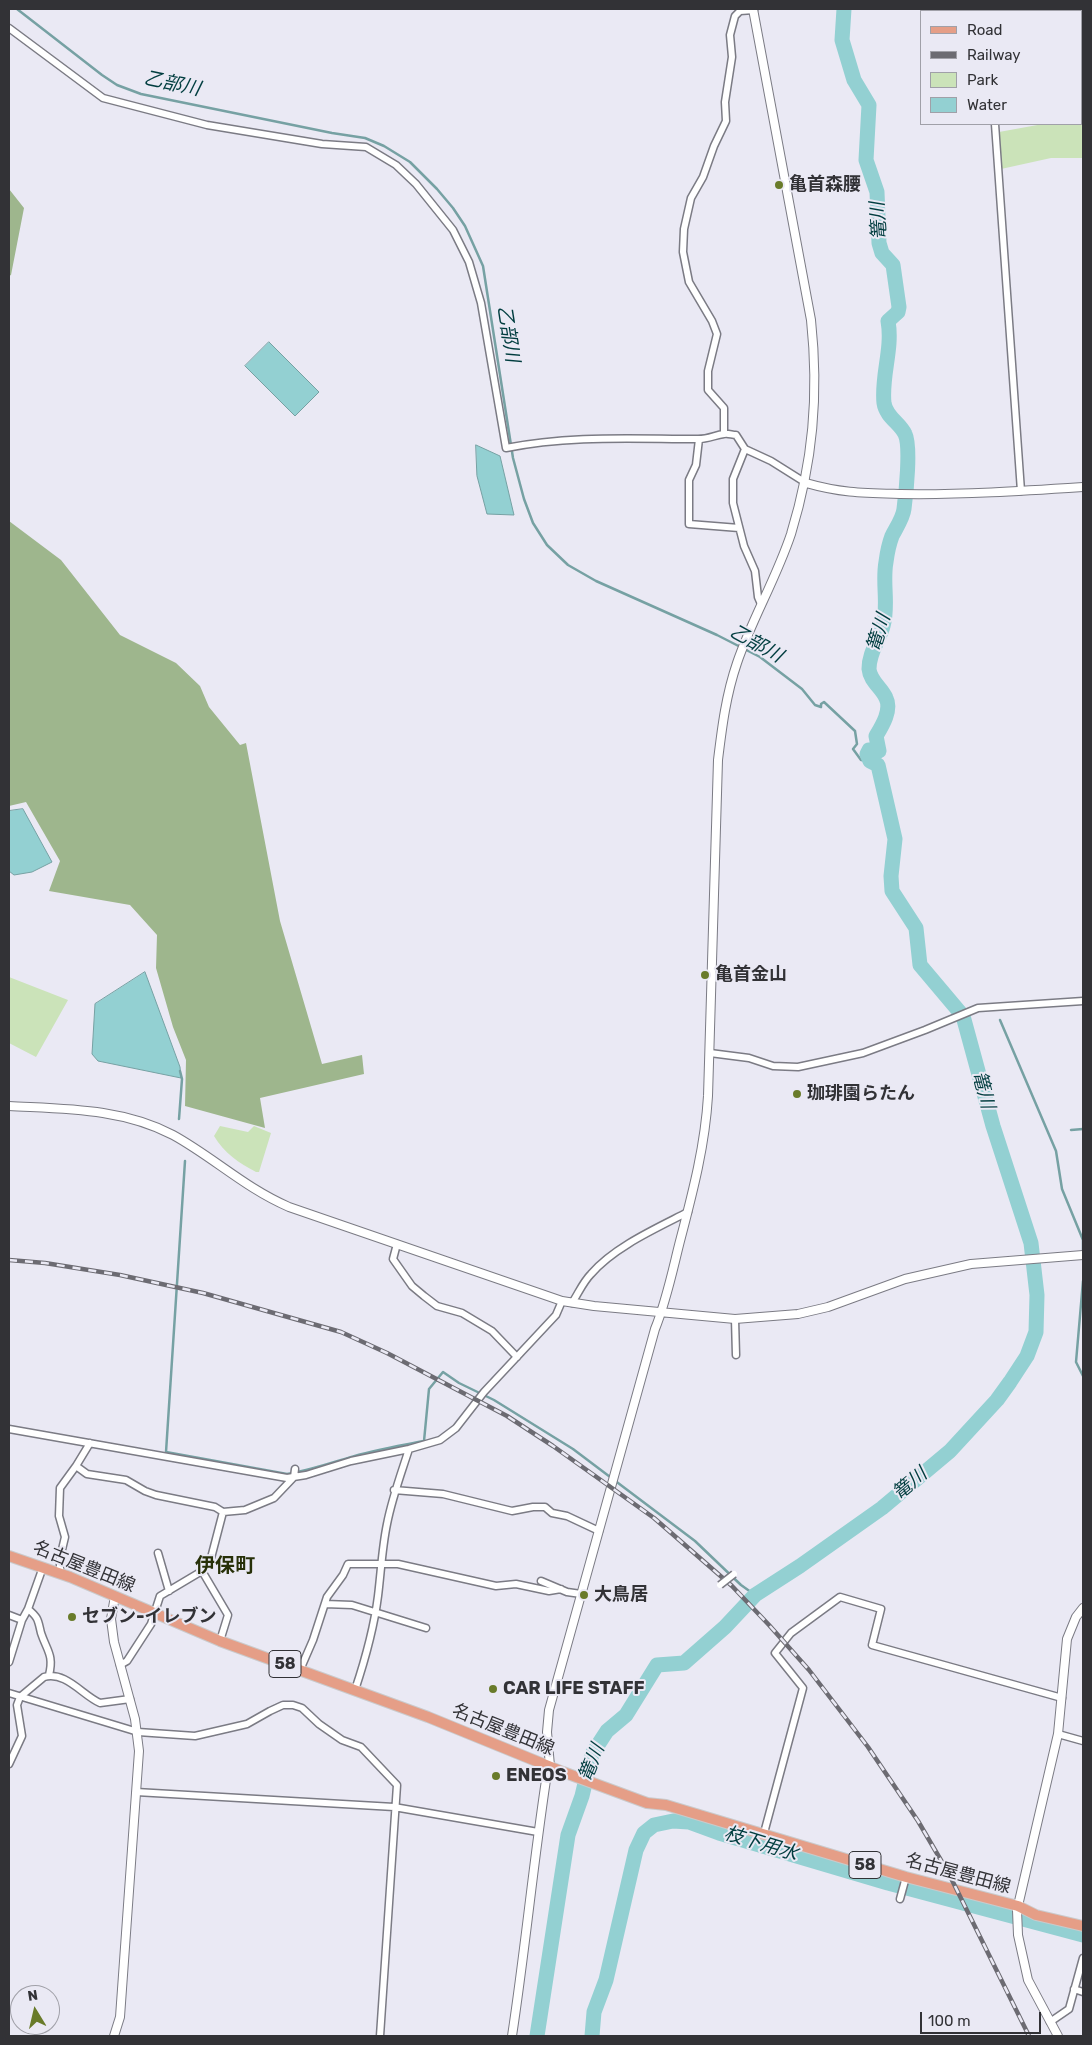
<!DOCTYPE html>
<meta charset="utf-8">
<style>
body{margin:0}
#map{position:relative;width:1092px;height:2045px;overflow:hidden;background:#eae9f4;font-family:Rubik,sans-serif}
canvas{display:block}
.frame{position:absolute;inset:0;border:10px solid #323236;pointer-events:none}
.legend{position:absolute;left:920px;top:10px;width:162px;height:115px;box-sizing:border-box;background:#eae9f4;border:1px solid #a0a0a8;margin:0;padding:6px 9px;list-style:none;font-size:15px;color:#323236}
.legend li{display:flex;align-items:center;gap:10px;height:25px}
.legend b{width:25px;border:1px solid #a0a0a8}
.north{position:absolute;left:10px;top:1985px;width:50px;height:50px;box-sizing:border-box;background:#eae9f4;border:1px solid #a0a0a8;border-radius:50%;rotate:351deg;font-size:14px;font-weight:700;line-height:20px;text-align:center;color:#323236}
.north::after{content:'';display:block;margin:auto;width:18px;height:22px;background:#697b2a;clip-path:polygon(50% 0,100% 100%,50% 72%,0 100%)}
.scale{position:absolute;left:920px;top:2012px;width:121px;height:22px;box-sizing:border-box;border:2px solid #323236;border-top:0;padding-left:6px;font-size:15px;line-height:18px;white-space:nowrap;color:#323236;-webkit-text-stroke:4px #eae9f4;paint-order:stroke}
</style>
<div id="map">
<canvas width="1092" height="2045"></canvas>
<div class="frame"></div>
<ul class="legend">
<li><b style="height:6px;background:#e59e87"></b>Road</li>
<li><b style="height:6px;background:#6c6b72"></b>Railway</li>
<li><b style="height:14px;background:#cbe3b9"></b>Park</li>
<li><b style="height:14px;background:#93d0d2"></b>Water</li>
</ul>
<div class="north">N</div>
<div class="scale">100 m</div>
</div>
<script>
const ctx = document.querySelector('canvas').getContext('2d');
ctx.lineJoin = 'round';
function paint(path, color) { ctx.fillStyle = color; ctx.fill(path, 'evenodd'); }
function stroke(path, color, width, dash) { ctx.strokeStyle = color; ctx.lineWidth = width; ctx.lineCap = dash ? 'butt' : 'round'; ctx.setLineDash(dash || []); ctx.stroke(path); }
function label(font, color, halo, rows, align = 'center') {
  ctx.font = font + ' Rubik,"Noto Sans JP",sans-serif'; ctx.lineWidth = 4; ctx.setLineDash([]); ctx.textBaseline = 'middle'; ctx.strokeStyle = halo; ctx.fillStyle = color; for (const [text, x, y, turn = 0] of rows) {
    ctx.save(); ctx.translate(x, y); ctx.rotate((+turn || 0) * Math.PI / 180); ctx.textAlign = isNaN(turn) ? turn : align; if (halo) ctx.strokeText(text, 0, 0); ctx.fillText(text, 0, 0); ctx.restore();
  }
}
const green = new Path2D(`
 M 1081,116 L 1083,116 L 1083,158 L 1051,158 L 1001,169 L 999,132 L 1043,124 L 1081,124 Z
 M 9,977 L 68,1000 L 36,1057 L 9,1043 Z
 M 220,1126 L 248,1132 L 254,1126 L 271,1133 L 259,1172 L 256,1172 C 239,1163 224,1153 214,1136 Z`);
const forest = new Path2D(`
 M 9,189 L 24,208 L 11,275 L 9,276 Z
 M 9,521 L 61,560 L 120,635 L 176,663 L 200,686 L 209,707 L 240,745 L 246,743 L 280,921 L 322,1064 L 362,1055 L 364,1074 L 260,1098 L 265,1128 L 185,1106 L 186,1060 L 173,1027 L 156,968 L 157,935 L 130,905 L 49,891 L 60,861 L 26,802 L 9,806 Z`);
const water = new Path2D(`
 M 269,342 L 319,392 L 295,416 L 245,366 Z
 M 476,445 L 500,456 L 514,515 L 487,514 L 477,476 Z
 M 23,809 L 52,862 L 32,872 L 14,875 L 9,871 L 9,811 Z
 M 145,972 L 180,1067 L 181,1078 L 98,1061 L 92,1054 L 95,1004 Z`);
const stream = new Path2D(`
 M 17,9 L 102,75 L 117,85 L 141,94 L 332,133 L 365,138 L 384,146 L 410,162 L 437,189 L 453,208 L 465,226 L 483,266 L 513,458 L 524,499 L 533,523 L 547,545 L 568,565 L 596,581 L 717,635 L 760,657 L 802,689 L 815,705 L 821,707 L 821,704 L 824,702 L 855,731 L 857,744 L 853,749 L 861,760 L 870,761
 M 1000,1020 L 1056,1151 L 1062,1189 L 1083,1240 L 1083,1251
 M 179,1119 L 182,1079 L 180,1071
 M 1071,1130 L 1083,1129
 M 185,1161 L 166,1452 L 287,1474 C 308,1471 327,1464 348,1458 C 373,1450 399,1446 424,1441 L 429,1389 L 443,1372 L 459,1383 L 494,1400 L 573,1449 L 695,1541 L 741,1585 L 755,1595
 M 1083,1281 L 1076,1362 L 1083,1376`);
const river = new Path2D(`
 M 537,2036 L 568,1835 L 582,1796 L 592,1754 L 607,1731 L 626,1715 L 657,1665 L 684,1663 L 725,1627 L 755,1595 L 800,1566 L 882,1508 L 950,1451 L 997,1400 L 1010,1382 L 1027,1356 L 1036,1332 L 1037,1295 L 1031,1243 L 993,1126 L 963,1016 L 920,965 L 916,928 L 892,891 L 891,876 L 895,839 L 878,765 L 870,761 L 867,754 L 869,750 L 879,751 L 876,736 C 882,726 892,710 886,698 C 882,688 870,681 869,669 C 869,652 879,641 883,626 C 889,605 882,583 886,562 C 887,554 889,544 892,536 C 896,528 903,518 904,509 C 906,494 911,446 905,434 C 900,423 886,417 884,403 C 881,376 893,349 888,321 L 898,312 L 899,307 L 893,265 L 882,253 L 879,243 L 877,192 L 866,160 L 869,105 L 854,80 L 842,40 L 844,9
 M 592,2036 L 594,2012 L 606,1980 L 636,1850 L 644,1833 L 654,1825 L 673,1821 L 689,1822 L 719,1833 L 888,1883 L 1083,1935`);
const minor = new Path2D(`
 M 987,9 L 987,11
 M 9,28 L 103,98 L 207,125 L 322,144 L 366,147 L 396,165 L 416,184 L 453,230 L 469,262 L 481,303 L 506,448 C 570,435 633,439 698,439 C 709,439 715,435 724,434 C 728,433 732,435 736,435 L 745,449 L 771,461 L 806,483
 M 1081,52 L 1083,52
 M 995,124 L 1021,491
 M 724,434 L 724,408 L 708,390 L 708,371 L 717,334 L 712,321 L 689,282 L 683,252 L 684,229 L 691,198 L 703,177 L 714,146 L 726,121 L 725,102 L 732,57 L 730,35 L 735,16 L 740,11 L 754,10
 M 699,439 L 696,465 L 689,480 L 689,524 L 739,528
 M 745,449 L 733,479 L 733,503 L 744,546 L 755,571 L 758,597 L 761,604
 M 710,1053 L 749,1058 L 773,1066 L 798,1067 L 863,1053 L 925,1030 L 978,1008 L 1083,1001
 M 397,1244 L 393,1259 L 412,1286 L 424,1296 L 437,1306 L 462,1313 L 492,1331 L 517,1357
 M 572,1303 C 578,1294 583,1282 591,1274 C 614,1247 657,1228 688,1212
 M 735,1319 L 736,1355
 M 9,1429 L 287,1478 L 306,1475 L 351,1461 L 409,1449 L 440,1440 L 456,1428 L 484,1392 L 556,1315 L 562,1301
 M 90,1443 L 76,1466 L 87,1474 L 126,1480 L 145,1491 L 156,1495 L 215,1507 L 223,1512 L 245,1510 L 274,1498 L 294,1477 L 295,1469
 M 394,1490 L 443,1494 L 512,1511 L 533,1507 L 545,1507 L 552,1513 L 567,1516 L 599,1531
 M 158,1553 L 169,1591
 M 202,1571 L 211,1558 L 223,1512
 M 60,1573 L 60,1558 L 65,1537 L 59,1516 L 60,1488 L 76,1466
 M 541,1581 L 567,1592 L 581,1594
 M 325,1604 L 352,1605 L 426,1628
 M 28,1609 C 39,1618 38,1621 41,1633 C 47,1651 54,1655 49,1675
 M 9,1615 L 22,1620
 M 9,1662 L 22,1620 L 28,1609 L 43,1567
 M 120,1665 L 127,1661 L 151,1624 L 160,1596 L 202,1571 L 228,1615 L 220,1641
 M 300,1670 L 313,1640 L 327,1597 L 343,1575 L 348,1564 L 398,1564 L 496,1586 L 516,1584 L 549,1591 L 561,1589
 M 355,1690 C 365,1660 374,1628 378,1596 C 381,1572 382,1548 387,1524 C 392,1498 401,1474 409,1449
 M 9,1693 L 138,1732 L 195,1736 L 247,1724 L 270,1711 L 283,1705 L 293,1705 L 302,1708 L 319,1724 L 342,1740 L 361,1747 L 397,1785 L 380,2036
 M 1058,1734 L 1083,1741
 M 9,1764 L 22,1736 L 17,1705 L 20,1697 L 44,1677 C 66,1671 82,1695 100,1703 L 130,1699
 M 136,1792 L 394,1807 L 538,1832
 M 764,1833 L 803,1688 L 775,1653 L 791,1633 L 840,1597 L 881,1609 L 872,1645 L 1062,1698
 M 900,1899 L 906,1877
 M 1074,1989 L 1083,1992
 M 1050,2022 L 1069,2009 L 1083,1958`);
const tertiary = new Path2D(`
 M 806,483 C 841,493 863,493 900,494 C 961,495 1022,491 1083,487
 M 9,1106 C 64,1109 122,1108 173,1135 C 213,1157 245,1188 289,1207 L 562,1301 L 594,1306 L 735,1319 L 798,1314 L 828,1307 L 905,1279 L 971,1264 L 1083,1255
 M 114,2036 L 120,2017 L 139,1751 L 135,1719 L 114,1642 L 111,1619 L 115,1596
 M 512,2036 C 525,1951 533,1866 546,1780 L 550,1766 L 547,1732 L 549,1710 L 655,1329 C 666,1302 672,1273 679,1245 C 692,1195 705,1147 708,1096 L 718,760 C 722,727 726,695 737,663 C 752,619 776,579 791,534 C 813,462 819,395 811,320 L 753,9
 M 1058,2036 L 1028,1980 L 1018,1935 L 1017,1910 L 1058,1734 L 1067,1639 L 1076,1617 L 1083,1608`);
const primary = new Path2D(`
 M 9,1556 L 70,1577 L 220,1641 L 428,1717 L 563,1772 L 647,1803 L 666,1805 L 906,1877 L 1018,1906 L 1036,1915 L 1083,1926`);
const rail = new Path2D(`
 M 9,1260 L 45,1263 L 120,1275 L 203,1293 L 341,1332 L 387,1353 L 507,1416 L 553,1446 L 654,1518 L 732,1586 L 769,1625 L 809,1670 L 868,1747 L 918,1821 L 949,1874 L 1029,2036`);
const minorBridge = new Path2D(`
 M 720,1585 L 734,1574`);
const markers = [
 [779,185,5,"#697b2a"],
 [705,975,5,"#697b2a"],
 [797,1094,5,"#697b2a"],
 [584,1595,5,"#697b2a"],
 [72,1617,5,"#697b2a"],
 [493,1689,5,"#697b2a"],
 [496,1776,5,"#697b2a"]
];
const shields = [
 [285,1664,32],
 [865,1865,32]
];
const shieldNames = [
 ["58",285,1664],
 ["58",865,1865]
];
const poiNames = [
 ["亀首森腰",789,185],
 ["亀首金山",715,975],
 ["珈琲園らたん",807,1094],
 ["大鳥居",594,1595],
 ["セブン-イレブン",82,1617],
 ["CAR LIFE STAFF",503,1689],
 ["ENEOS",506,1776]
];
const streetNames = [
 ["名古屋豊田線",84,1567,22],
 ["名古屋豊田線",503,1730,22],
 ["名古屋豊田線",958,1874,15]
];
const waterNames = [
 ["乙部川",172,84,12],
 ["篭川",879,221,-94],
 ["乙部川",508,334,81],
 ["篭川",879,633,-73],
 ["乙部川",756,644,29],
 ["篭川",983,1090,75],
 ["篭川",910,1484,-40],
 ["篭川",592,1763,-68],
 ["枝下用水",761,1844,17]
];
const quarterNames = [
 ["伊保町",225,1566]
];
paint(green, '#cbe3b9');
paint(forest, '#9eb68d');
paint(water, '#93d0d2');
stroke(water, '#76a1a3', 1);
stroke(stream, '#76a1a3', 2.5);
stroke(river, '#93d0d2', 15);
stroke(minor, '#7b7b84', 9);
stroke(tertiary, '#7b7b84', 10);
stroke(primary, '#cacacb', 12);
stroke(minor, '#fff', 6);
stroke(tertiary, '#fff', 8);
stroke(primary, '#e59e87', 10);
stroke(rail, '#6c6b72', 4.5);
stroke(rail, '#eae9f4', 2.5, [8]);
stroke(minorBridge, '#7b7b84', 9, []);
stroke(minorBridge, '#fff', 6);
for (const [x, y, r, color] of markers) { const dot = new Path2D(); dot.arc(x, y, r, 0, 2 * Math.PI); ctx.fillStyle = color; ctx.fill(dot); stroke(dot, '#eae9f4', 2); }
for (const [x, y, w] of shields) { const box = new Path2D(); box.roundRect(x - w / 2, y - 13.5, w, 27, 4); ctx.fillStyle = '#eae9f4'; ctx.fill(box); stroke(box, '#323236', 1); }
label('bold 16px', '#323236', null, shieldNames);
label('bold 18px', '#323236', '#eae9f4', poiNames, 'left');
label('18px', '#323236', '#eae9f4', streetNames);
label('italic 19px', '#003d3f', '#eae9f4', waterNames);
label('bold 20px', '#273008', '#eae9f4', quarterNames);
</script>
